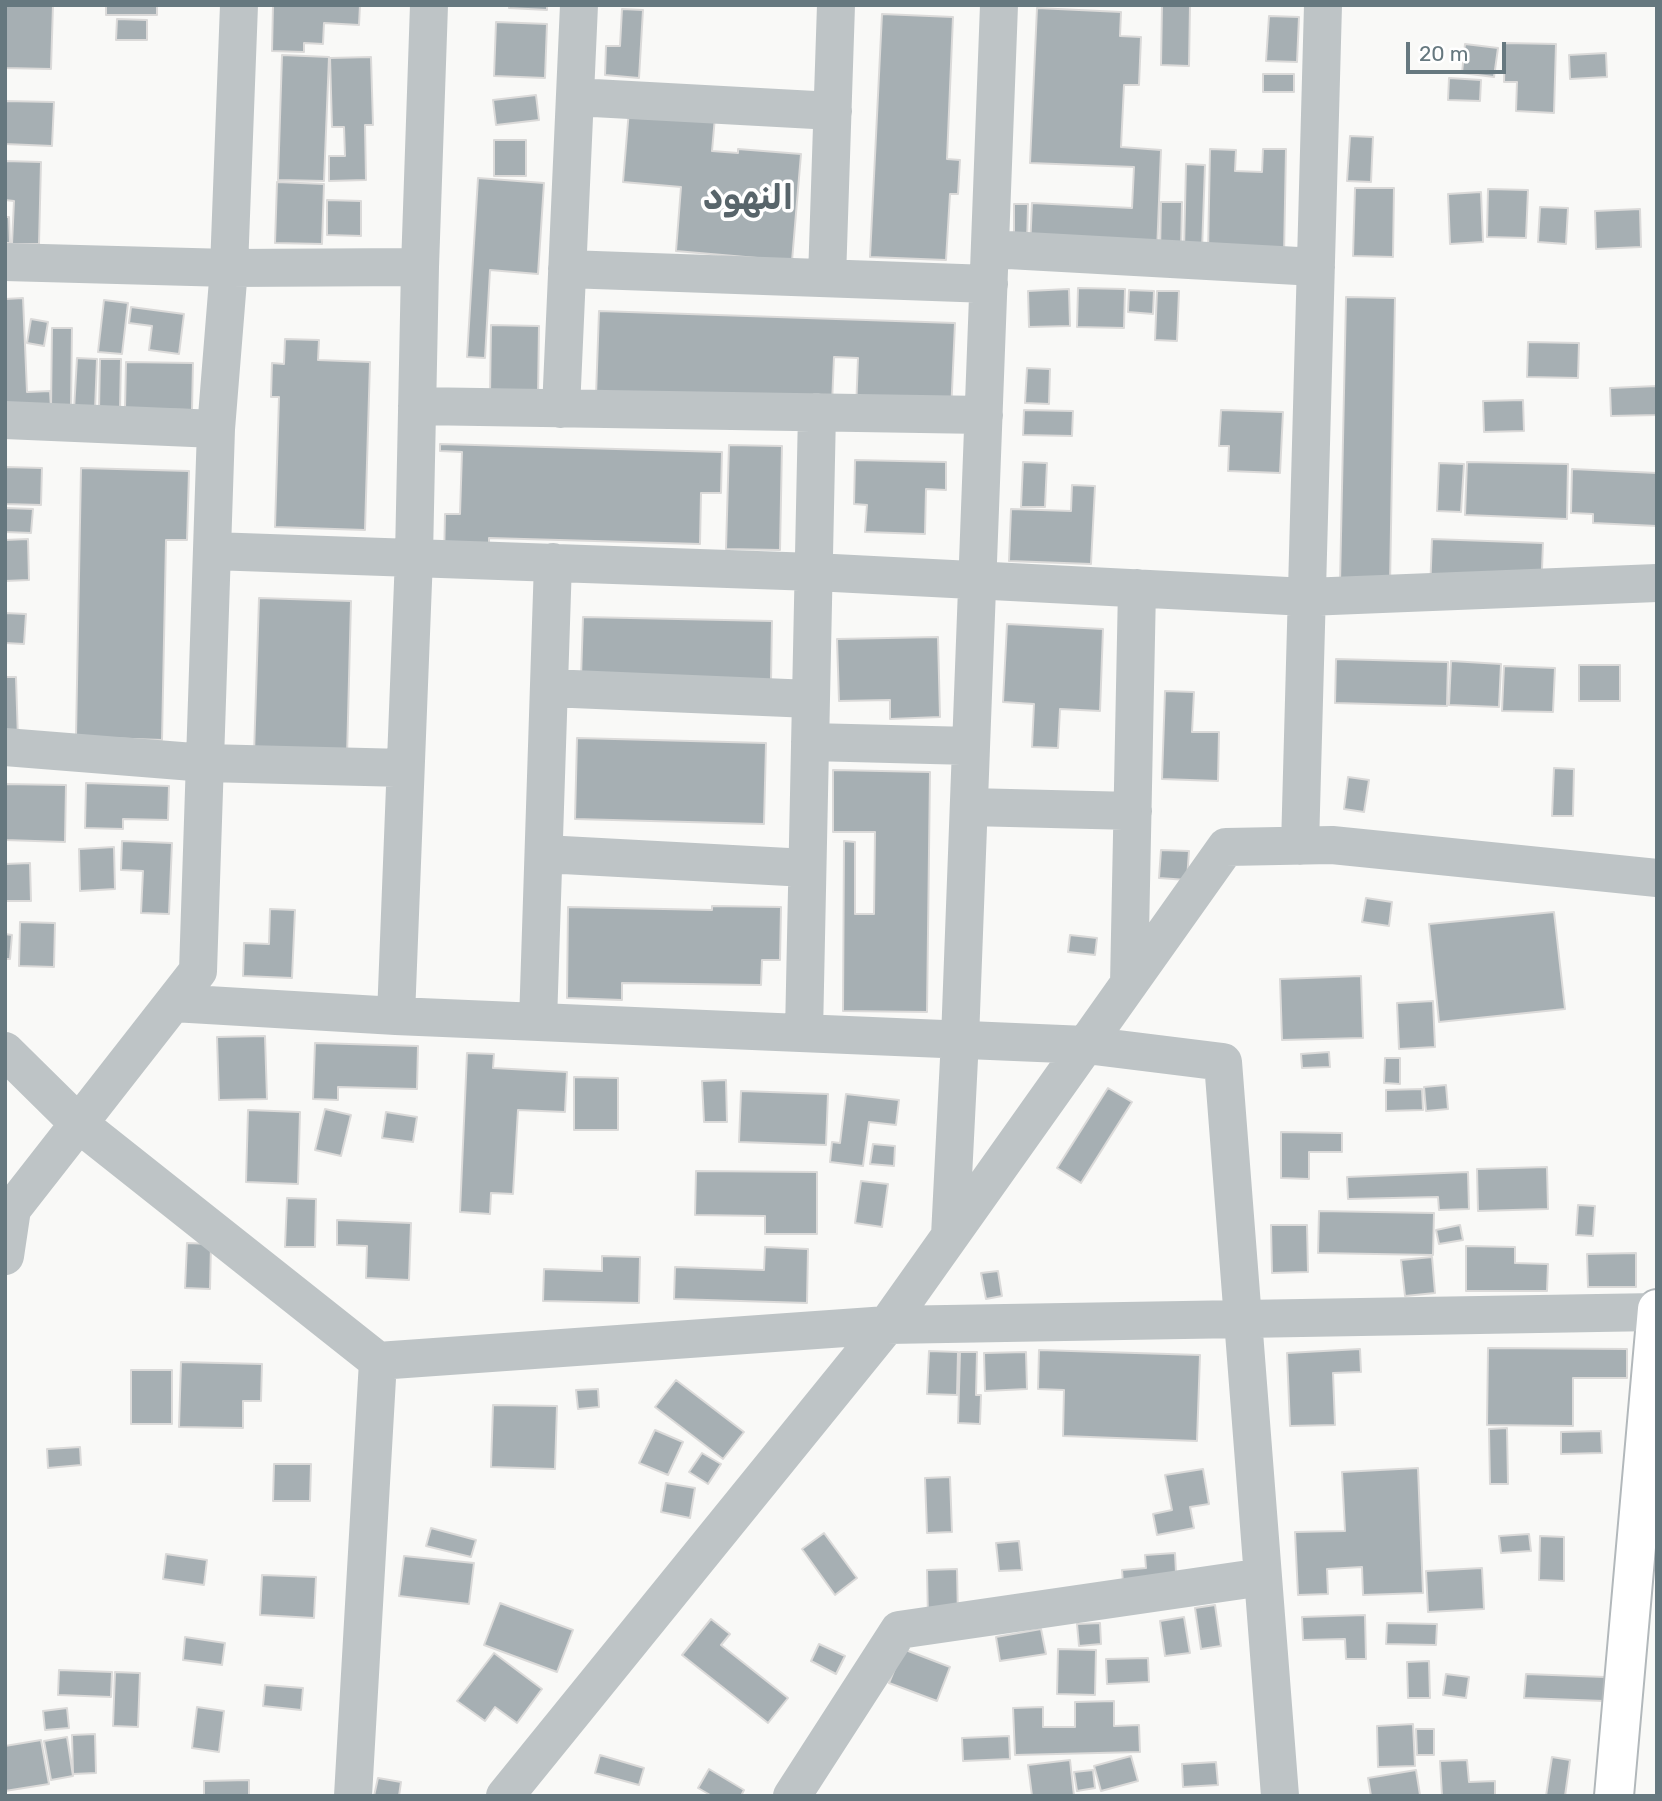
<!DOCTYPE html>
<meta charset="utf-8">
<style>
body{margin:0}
#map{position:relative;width:1662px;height:1801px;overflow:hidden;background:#f9f9f7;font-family:Rubik,sans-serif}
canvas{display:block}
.frame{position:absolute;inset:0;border:7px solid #66787f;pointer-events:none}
.scale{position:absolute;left:1406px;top:42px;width:100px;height:32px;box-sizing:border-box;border:4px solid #66787f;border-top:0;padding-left:9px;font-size:21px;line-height:24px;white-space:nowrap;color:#66787f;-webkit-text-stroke:5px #fff;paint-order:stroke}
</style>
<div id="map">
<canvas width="1662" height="1801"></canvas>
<div class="frame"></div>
<div class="scale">20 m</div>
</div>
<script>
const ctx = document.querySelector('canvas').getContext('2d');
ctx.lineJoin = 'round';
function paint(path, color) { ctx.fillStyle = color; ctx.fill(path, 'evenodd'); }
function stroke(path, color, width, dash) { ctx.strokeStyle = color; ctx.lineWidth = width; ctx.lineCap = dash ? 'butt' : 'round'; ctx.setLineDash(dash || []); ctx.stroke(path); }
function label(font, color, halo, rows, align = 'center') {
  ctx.font = font + ' Rubik,Vazirmatn,sans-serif'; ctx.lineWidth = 7; ctx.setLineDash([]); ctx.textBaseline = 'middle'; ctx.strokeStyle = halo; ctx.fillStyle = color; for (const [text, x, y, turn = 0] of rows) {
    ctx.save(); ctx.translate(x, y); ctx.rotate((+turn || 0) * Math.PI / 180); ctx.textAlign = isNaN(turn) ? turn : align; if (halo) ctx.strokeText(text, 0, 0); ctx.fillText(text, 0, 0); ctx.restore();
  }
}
const building = new Path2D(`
 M 5,5 L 53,5 L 51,69 L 5,68 Z
 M 106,5 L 157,5 L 157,15 L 106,15 Z
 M 273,5 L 360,5 L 359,25 L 324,23 L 323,44 L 304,43 L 304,52 L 272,51 Z
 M 509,5 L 547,5 L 547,10 L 509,8 Z
 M 1162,5 L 1190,5 L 1189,66 L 1161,65 Z
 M 1037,8 L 1121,12 L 1120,36 L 1141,37 L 1139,85 L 1124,85 L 1121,147 L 1161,150 L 1157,252 L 1030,247 L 1032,203 L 1132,208 L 1134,167 L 1030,163 Z
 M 622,9 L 643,10 L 639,78 L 605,75 L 606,46 L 620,46 Z
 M 882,14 L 953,17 L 947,159 L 960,160 L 958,194 L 950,194 L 946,260 L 870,257 Z
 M 1269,16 L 1299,17 L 1297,62 L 1266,61 Z
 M 117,19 L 147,20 L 147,40 L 116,40 Z
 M 496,22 L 547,24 L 545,78 L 494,76 Z
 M 1505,43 L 1556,44 L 1554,113 L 1516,111 L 1517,82 L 1504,82 Z
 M 1465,44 L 1498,48 L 1494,77 L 1462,73 Z
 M 1606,53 L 1607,77 L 1570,79 L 1569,55 Z
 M 282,55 L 329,57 L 324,181 L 278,180 Z
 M 371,57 L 373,125 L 365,125 L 366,180 L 329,181 L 329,156 L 345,156 L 344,127 L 332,127 L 330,58 Z
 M 1263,74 L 1294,74 L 1294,92 L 1263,92 Z
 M 1449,78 L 1481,80 L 1480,101 L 1448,100 Z
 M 536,95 L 539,120 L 496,125 L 493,100 Z
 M 5,101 L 54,102 L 52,146 L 5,144 Z
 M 629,110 L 715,117 L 712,151 L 738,153 L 738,149 L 801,154 L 792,261 L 676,251 L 681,187 L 623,182 Z
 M 1350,136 L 1373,137 L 1371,182 L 1347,181 Z
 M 494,140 L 526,140 L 526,176 L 494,176 Z
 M 1210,149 L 1236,150 L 1235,171 L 1262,172 L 1263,149 L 1286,149 L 1284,256 L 1208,255 Z
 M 5,161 L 41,162 L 39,244 L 12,244 L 14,201 L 5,200 Z
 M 1186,164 L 1205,165 L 1202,251 L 1184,251 Z
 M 478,178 L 544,183 L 538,274 L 490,270 L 485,358 L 467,357 Z
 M 277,182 L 324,184 L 322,244 L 275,243 Z
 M 1355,188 L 1394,188 L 1393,257 L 1353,256 Z
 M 1488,189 L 1528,190 L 1526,238 L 1487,237 Z
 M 1481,192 L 1483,242 L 1450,244 L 1448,194 Z
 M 327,200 L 361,201 L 361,236 L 327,235 Z
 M 1161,202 L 1182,202 L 1181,253 L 1160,252 Z
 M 1014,204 L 1028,204 L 1027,245 L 1014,244 Z
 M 1540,207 L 1568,208 L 1566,244 L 1538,242 Z
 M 1640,209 L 1641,247 L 1596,249 L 1595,211 Z
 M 5,217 L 9,217 L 10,243 L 5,243 Z
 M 1078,288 L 1125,289 L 1124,328 L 1077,327 Z
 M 1069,289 L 1070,326 L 1029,327 L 1028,291 Z
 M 1129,290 L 1154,291 L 1153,314 L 1128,312 Z
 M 1157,291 L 1179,291 L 1177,341 L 1155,340 Z
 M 1346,297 L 1395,298 L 1390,585 L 1340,583 Z
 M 23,298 L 27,392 L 50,391 L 51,409 L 5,411 L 5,299 Z
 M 104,300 L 128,303 L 122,354 L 98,352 Z
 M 131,307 L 184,314 L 179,354 L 149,350 L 152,326 L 129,323 Z
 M 599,311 L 955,323 L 951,413 L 856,410 L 858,358 L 834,357 L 832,404 L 596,396 Z
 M 31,319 L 48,322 L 44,346 L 27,343 Z
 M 491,325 L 539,326 L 538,396 L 490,395 Z
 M 52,328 L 72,328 L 71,410 L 51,409 Z
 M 285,339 L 319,340 L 318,360 L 370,362 L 365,530 L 275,527 L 279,397 L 271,397 L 272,363 L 284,364 Z
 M 1528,342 L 1579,343 L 1578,378 L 1527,377 Z
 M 77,358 L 97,359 L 95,410 L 74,410 Z
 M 100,359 L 121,359 L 120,410 L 99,410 Z
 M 126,362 L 193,363 L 192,410 L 125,409 Z
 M 1027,368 L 1050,369 L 1049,404 L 1025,403 Z
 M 1657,386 L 1657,415 L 1611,416 L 1610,388 Z
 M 1523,400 L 1524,431 L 1484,432 L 1483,401 Z
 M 1024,410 L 1073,411 L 1072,436 L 1023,435 Z
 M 1221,410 L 1283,412 L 1280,473 L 1228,471 L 1229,446 L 1219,446 Z
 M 440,444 L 722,452 L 721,493 L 701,493 L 700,544 L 489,538 L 489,561 L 444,560 L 445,514 L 460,514 L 462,452 L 440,451 Z
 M 729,445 L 782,446 L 780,550 L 726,549 Z
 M 855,460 L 946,462 L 946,490 L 926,489 L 925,534 L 865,532 L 867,505 L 854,504 Z
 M 1023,462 L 1047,463 L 1045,507 L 1021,507 Z
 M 1467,462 L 1568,464 L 1567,519 L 1465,515 Z
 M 1439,463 L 1464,464 L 1461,512 L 1437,511 Z
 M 5,467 L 42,468 L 41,505 L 5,504 Z
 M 81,468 L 189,471 L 187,540 L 166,540 L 162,740 L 76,737 Z
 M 1572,469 L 1657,473 L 1657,526 L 1593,523 L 1593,514 L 1571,513 Z
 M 1072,485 L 1095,486 L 1091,564 L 1009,561 L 1011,509 L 1071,511 Z
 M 5,508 L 33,509 L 31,533 L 5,532 Z
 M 28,539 L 29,580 L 5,581 L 5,540 Z
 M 1432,539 L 1543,543 L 1541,595 L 1430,591 Z
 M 259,598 L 351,601 L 347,757 L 254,754 Z
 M 5,613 L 26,614 L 24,644 L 5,643 Z
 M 583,617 L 772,621 L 771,681 L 581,678 Z
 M 1007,624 L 1103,629 L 1100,711 L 1060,709 L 1058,748 L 1032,747 L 1034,704 L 1003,702 Z
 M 938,637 L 940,717 L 890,719 L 890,700 L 839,701 L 837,639 Z
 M 1336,659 L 1448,662 L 1447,706 L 1335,703 Z
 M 1451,661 L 1501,664 L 1499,707 L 1449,705 Z
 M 1579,665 L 1620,665 L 1620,701 L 1579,701 Z
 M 1504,666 L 1555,668 L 1553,712 L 1502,711 Z
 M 5,677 L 16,677 L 18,740 L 5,740 Z
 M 1165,691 L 1194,692 L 1192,732 L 1219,732 L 1218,781 L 1162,779 Z
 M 577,738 L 766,743 L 764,824 L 575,819 Z
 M 1554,768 L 1574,769 L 1573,816 L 1552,816 Z
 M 833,770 L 930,772 L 927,1012 L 843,1011 L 844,841 L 855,842 L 855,914 L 874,914 L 875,832 L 833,832 Z
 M 1348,777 L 1369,780 L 1364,812 L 1344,809 Z
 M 86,783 L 169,786 L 168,820 L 123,819 L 123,829 L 85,828 Z
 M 5,784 L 66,785 L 65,842 L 5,840 Z
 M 122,841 L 172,843 L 169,914 L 141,913 L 143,871 L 121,870 Z
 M 114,847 L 115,889 L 80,891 L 79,849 Z
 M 1161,850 L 1189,851 L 1187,880 L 1159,878 Z
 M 30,863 L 31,901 L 5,901 L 5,864 Z
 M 1366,898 L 1392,902 L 1389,926 L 1362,922 Z
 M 712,906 L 781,907 L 780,960 L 762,960 L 761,985 L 622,983 L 622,1000 L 567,998 L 568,907 L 712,910 Z
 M 270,909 L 295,910 L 292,978 L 243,976 L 244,943 L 269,944 Z
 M 1554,912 L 1565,1009 L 1439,1022 L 1429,924 Z
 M 20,922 L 55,923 L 54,967 L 19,966 Z
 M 5,934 L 12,935 L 10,959 L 5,959 Z
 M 1070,935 L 1097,938 L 1095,955 L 1068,952 Z
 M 1361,976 L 1363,1038 L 1282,1040 L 1280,979 Z
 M 1433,1001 L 1435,1047 L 1399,1049 L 1397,1003 Z
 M 265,1036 L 267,1099 L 219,1100 L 217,1037 Z
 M 315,1043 L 418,1046 L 417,1089 L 338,1087 L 338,1100 L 313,1099 Z
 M 1329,1052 L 1330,1067 L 1302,1068 L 1301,1054 Z
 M 467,1053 L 494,1054 L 493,1068 L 567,1072 L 565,1112 L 518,1110 L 513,1194 L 491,1193 L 490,1214 L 460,1212 Z
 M 1385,1058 L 1400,1058 L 1400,1084 L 1384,1083 Z
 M 574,1077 L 618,1078 L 618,1130 L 574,1130 Z
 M 726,1080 L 727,1122 L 704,1122 L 702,1081 Z
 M 1446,1085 L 1448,1109 L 1426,1111 L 1424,1087 Z
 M 1108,1088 L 1132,1102 L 1081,1183 L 1057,1168 Z
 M 1422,1089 L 1423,1110 L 1386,1111 L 1386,1090 Z
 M 741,1091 L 828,1094 L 826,1145 L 739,1142 Z
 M 846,1094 L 899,1100 L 896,1125 L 869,1122 L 863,1166 L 830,1162 L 832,1142 L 840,1143 Z
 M 325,1109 L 351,1115 L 341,1156 L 315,1150 Z
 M 248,1110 L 300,1112 L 298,1184 L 246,1182 Z
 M 386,1112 L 417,1117 L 413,1142 L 382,1138 Z
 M 1281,1132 L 1342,1133 L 1342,1152 L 1309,1152 L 1309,1179 L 1281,1178 Z
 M 873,1144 L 895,1146 L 894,1166 L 870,1164 Z
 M 1547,1167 L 1548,1209 L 1478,1211 L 1477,1169 Z
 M 696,1171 L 817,1172 L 817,1234 L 765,1234 L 765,1216 L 695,1215 Z
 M 1468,1172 L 1469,1209 L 1439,1210 L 1438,1197 L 1348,1199 L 1347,1177 Z
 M 861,1181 L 888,1184 L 882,1227 L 855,1223 Z
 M 287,1198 L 316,1199 L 315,1247 L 285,1247 Z
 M 1578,1205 L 1595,1206 L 1593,1236 L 1576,1235 Z
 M 1319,1211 L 1434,1213 L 1433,1255 L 1318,1253 Z
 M 337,1220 L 411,1223 L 409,1280 L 366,1278 L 367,1246 L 337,1245 Z
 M 1271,1225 L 1307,1225 L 1308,1272 L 1272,1273 Z
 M 1460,1225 L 1463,1240 L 1439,1244 L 1436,1230 Z
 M 187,1243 L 211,1244 L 210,1289 L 185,1288 Z
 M 1466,1246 L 1515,1247 L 1515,1263 L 1548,1264 L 1547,1291 L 1466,1291 Z
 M 765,1247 L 808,1249 L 807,1303 L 674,1299 L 675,1267 L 764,1270 Z
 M 1636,1253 L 1636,1287 L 1588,1287 L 1587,1254 Z
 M 602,1256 L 640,1257 L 639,1303 L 543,1301 L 544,1269 L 602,1271 Z
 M 1432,1257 L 1435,1293 L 1405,1296 L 1401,1260 Z
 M 998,1271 L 1002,1296 L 986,1299 L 981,1273 Z
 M 1488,1348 L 1627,1349 L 1627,1378 L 1573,1378 L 1573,1426 L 1487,1425 Z
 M 1360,1349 L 1361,1372 L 1333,1373 L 1335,1425 L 1290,1426 L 1287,1353 Z
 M 1039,1350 L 1200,1355 L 1197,1441 L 1063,1436 L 1064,1390 L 1038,1389 Z
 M 929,1351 L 958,1352 L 957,1395 L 927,1394 Z
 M 960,1352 L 977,1352 L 976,1395 L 981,1395 L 980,1424 L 958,1423 Z
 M 1026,1352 L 1027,1389 L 985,1391 L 984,1353 Z
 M 181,1362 L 262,1364 L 261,1401 L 243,1401 L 243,1428 L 179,1427 Z
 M 131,1370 L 172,1370 L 172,1424 L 131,1424 Z
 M 676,1380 L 744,1432 L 723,1459 L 655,1407 Z
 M 598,1389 L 599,1407 L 578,1409 L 576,1390 Z
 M 493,1405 L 557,1406 L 555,1469 L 491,1467 Z
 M 1507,1428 L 1508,1484 L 1490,1484 L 1489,1429 Z
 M 655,1430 L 683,1442 L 668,1475 L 639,1463 Z
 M 1601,1431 L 1602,1453 L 1561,1454 L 1561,1432 Z
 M 80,1447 L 81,1465 L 48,1468 L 47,1449 Z
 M 702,1453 L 721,1464 L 708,1484 L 689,1472 Z
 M 274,1464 L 311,1464 L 310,1501 L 273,1501 Z
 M 1418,1468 L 1423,1593 L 1363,1595 L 1362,1567 L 1327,1569 L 1328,1594 L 1298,1595 L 1295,1532 L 1345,1531 L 1342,1472 Z
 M 1203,1469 L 1209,1504 L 1190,1507 L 1194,1528 L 1157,1535 L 1153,1514 L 1172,1510 L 1165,1475 Z
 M 950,1477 L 952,1532 L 927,1533 L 925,1478 Z
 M 666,1483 L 695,1488 L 690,1518 L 661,1512 Z
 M 431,1528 L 476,1540 L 471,1557 L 426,1546 Z
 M 824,1533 L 857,1578 L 835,1595 L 802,1549 Z
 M 1529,1534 L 1531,1551 L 1501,1553 L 1499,1536 Z
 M 1540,1536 L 1564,1537 L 1564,1581 L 1539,1580 Z
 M 1019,1541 L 1022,1570 L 999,1571 L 996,1543 Z
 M 1175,1553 L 1177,1592 L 1124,1596 L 1122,1570 L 1146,1568 L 1145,1555 Z
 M 166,1554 L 207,1560 L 204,1585 L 163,1579 Z
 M 404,1556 L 474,1563 L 469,1604 L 399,1596 Z
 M 1482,1568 L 1484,1609 L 1428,1612 L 1426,1571 Z
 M 957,1569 L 958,1619 L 928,1620 L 927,1570 Z
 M 262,1575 L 316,1577 L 314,1618 L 260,1615 Z
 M 500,1603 L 573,1630 L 557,1672 L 484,1645 Z
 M 1215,1605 L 1221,1646 L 1201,1649 L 1195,1608 Z
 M 1365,1615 L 1366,1659 L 1346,1659 L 1345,1639 L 1303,1640 L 1302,1617 Z
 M 1184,1617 L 1190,1653 L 1165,1656 L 1160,1621 Z
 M 711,1619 L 730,1634 L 721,1645 L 788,1698 L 768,1723 L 682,1655 Z
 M 1100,1623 L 1101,1644 L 1079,1646 L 1077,1624 Z
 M 1387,1623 L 1437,1624 L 1436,1645 L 1386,1644 Z
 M 1041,1629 L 1046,1654 L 1000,1661 L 996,1637 Z
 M 185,1637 L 225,1643 L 222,1665 L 183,1660 Z
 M 819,1644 L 845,1656 L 836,1674 L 811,1661 Z
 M 903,1649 L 950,1667 L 937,1701 L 889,1683 Z
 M 1058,1649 L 1096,1650 L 1095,1695 L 1057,1694 Z
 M 494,1653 L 542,1689 L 517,1723 L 495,1707 L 485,1721 L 457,1701 Z
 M 1148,1658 L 1149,1682 L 1107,1684 L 1106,1659 Z
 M 1429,1661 L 1430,1698 L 1408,1698 L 1407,1662 Z
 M 59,1670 L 112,1672 L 111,1697 L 58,1695 Z
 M 115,1672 L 140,1673 L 138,1727 L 113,1726 Z
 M 1446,1674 L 1469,1677 L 1466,1698 L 1443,1695 Z
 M 1526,1674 L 1605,1677 L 1604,1701 L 1524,1698 Z
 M 265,1685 L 303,1688 L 301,1710 L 263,1706 Z
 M 1114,1701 L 1114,1726 L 1139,1725 L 1140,1752 L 1015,1755 L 1013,1708 L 1043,1707 L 1043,1727 L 1075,1727 L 1075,1702 Z
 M 197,1707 L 224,1711 L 219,1752 L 192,1748 Z
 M 67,1708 L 69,1728 L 45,1730 L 43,1711 Z
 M 1413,1724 L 1415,1766 L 1378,1767 L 1377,1726 Z
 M 1416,1729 L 1434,1729 L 1434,1755 L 1417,1755 Z
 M 95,1734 L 96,1773 L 73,1774 L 72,1735 Z
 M 1009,1736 L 1010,1759 L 963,1761 L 962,1738 Z
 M 67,1737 L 73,1776 L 51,1780 L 44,1741 Z
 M 41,1740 L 49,1784 L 5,1791 L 5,1746 Z
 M 600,1755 L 644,1768 L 639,1785 L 595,1773 Z
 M 1131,1756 L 1138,1781 L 1101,1791 L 1094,1766 Z
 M 1552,1757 L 1570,1760 L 1565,1796 L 1546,1796 Z
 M 1070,1760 L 1074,1796 L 1032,1796 L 1028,1765 Z
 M 1467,1760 L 1469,1782 L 1495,1781 L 1495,1796 L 1442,1796 L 1440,1761 Z
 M 1216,1762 L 1218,1785 L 1183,1787 L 1182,1764 Z
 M 709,1769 L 744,1790 L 741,1796 L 712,1796 L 698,1788 Z
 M 1093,1770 L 1095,1788 L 1077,1791 L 1074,1772 Z
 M 1416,1770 L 1420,1795 L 1371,1796 L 1368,1778 Z
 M 378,1778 L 401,1782 L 399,1796 L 374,1796 Z
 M 249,1780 L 249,1796 L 204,1796 L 204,1781 Z`);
const minor = new Path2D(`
 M 575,97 L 833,111
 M 990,249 L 1316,267
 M 5,262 L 229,268 L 420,267
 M 567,269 L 989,284
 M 827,278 L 836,5
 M 417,406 L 984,415
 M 561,409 L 579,5
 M 5,420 L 216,429
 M 212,551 L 814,572 L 1307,597 L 1657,583
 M 549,688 L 811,699
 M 810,742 L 971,746
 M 5,747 L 206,763 L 405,768
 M 969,807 L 1133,811
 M 1300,846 L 1323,5
 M 544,854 L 807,868
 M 1129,984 L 1137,588
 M 173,1003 L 396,1016 L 1086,1045 L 1223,1062 L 1280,1796
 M 396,1016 L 414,557 L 420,267 L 429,5
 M 538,1022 L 553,562
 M 804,1033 L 817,412
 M 5,1051 L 79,1124 L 378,1361 L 353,1796
 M 950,1236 L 960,1039 L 999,5
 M 5,1256 L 12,1209 L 198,971 L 216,429 L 229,268 L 239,5
 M 378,1361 L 887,1325 L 1657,1312
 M 505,1796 L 887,1325 L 1226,847 L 1332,845 L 1657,878
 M 792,1796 L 899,1630 L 1263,1577`);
const major = new Path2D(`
 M 1614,1796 L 1657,1309`);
const townNames = [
 ["النهود",748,199]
];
paint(building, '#a6afb3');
stroke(building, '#dbdad9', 2);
stroke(major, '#b2b8bb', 42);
stroke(minor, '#bec4c6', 38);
stroke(major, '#fff', 38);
label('bold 35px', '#58656b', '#fff', townNames);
</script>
